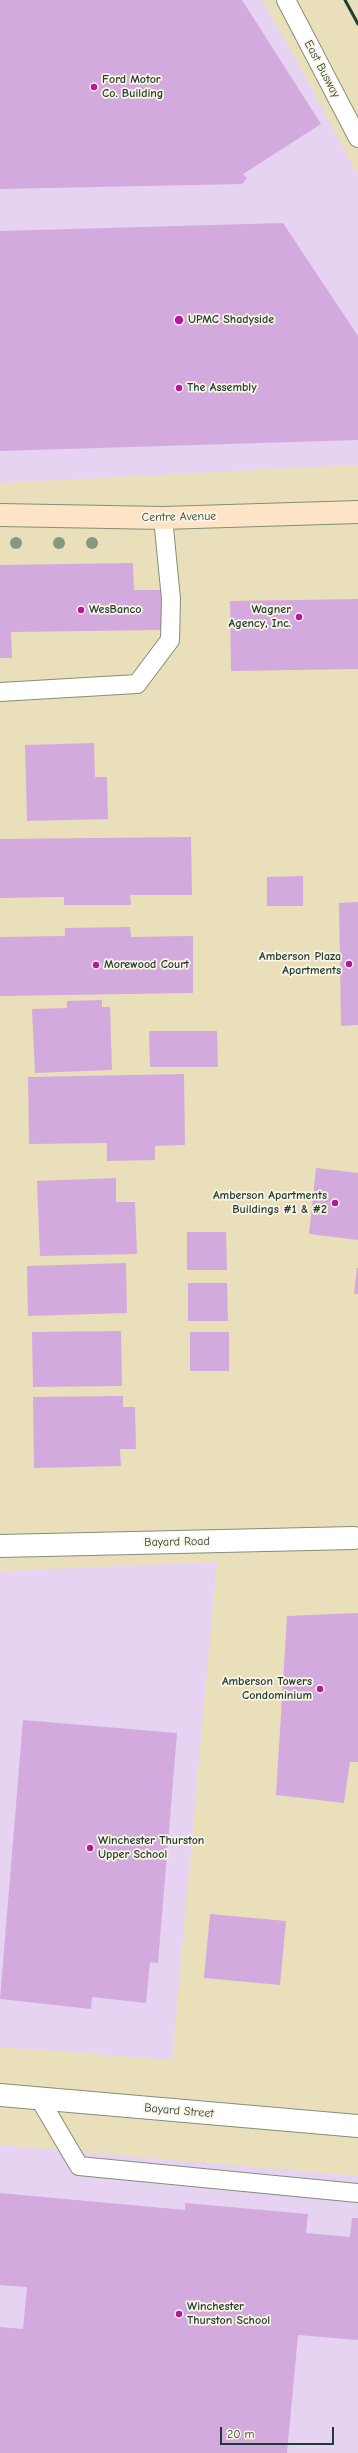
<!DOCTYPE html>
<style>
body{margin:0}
#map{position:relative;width:358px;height:2453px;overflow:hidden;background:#eadfbb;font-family:"Comic Neue",sans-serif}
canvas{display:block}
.scale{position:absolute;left:220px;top:2427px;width:114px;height:18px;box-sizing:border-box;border:2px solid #1f3d34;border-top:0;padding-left:5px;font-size:12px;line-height:14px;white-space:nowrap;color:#1f3d34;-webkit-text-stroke:3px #fcf5e5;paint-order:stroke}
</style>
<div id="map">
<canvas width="358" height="2453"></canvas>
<div class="scale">20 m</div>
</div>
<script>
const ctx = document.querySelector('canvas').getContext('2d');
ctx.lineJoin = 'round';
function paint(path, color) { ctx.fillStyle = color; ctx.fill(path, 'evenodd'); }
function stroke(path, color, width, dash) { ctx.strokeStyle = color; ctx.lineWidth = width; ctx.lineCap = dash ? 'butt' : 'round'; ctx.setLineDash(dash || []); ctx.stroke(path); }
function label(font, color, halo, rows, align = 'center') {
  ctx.font = font + ' "Comic Neue",sans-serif'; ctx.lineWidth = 3.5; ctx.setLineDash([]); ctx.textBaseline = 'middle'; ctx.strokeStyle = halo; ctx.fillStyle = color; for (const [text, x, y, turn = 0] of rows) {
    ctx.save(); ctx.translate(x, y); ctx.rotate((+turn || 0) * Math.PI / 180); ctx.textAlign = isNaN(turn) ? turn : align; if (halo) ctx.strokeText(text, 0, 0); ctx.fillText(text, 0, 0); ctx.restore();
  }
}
const built = new Path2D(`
 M 0,0 L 262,0 L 300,66 L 358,176 L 358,465 L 0,483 Z
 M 217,1562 L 172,2060 L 0,2047 L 0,1571 Z
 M 0,2145 L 358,2176 L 358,2453 L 0,2453 Z`);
const building = new Path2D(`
 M 0,0 L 242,0 L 321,124 L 243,174 L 247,178 L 242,184 L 0,189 Z
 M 283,223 L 358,336 L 358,440 L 0,451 L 0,231 Z
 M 133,563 L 134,590 L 162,590 L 162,630 L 11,632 L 12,658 L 0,658 L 0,565 Z
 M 358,599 L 358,669 L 231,671 L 230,601 Z
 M 94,743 L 95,777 L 107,777 L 108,819 L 27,821 L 25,745 Z
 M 191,837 L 192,895 L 130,895 L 131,905 L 64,905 L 64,897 L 0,898 L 0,839 Z
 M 303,876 L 303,906 L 267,906 L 267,877 Z
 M 358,902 L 358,1025 L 341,1026 L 339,903 Z
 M 130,927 L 131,937 L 193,936 L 193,993 L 0,996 L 0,937 L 65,936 L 65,928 Z
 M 102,1000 L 102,1007 L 110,1007 L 112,1070 L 35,1073 L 32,1009 L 67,1008 L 67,1001 Z
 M 149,1031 L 217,1031 L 218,1067 L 150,1067 Z
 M 184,1074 L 185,1145 L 155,1146 L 155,1160 L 107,1161 L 107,1143 L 29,1144 L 28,1077 Z
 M 316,1168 L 358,1173 L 358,1240 L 309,1234 Z
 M 116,1178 L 116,1202 L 135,1202 L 137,1254 L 40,1256 L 37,1181 Z
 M 187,1232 L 226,1232 L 227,1270 L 187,1270 Z
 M 126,1263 L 127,1313 L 28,1316 L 27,1266 Z
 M 357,1268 L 358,1268 L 358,1294 L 354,1294 Z
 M 188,1283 L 227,1283 L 228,1321 L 188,1321 Z
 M 121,1331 L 122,1386 L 33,1387 L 32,1332 Z
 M 190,1332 L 229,1332 L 229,1371 L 190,1371 Z
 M 123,1396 L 123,1407 L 135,1407 L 136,1449 L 120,1449 L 121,1466 L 34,1468 L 33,1397 Z
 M 358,1613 L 358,1762 L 350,1762 L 344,1803 L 276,1795 L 287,1616 Z
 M 23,1720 L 177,1733 L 158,1963 L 150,1962 L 146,2003 L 92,1997 L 91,2009 L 0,1999 Z
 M 210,1914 L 286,1921 L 280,1985 L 204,1978 Z
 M 0,2193 L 185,2210 L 185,2203 L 308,2214 L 306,2233 L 350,2237 L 352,2218 L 358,2218 L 358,2340 L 298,2335 L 287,2453 L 0,2453 L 0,2327 L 23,2329 L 27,2287 L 0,2285 Z`);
const service = new Path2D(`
 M 286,0 L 358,138
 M 0,692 L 137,684 L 170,640 L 171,599 L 163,518
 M 39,2098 L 79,2166 L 358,2193`);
const minor = new Path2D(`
 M 0,1546 L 354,1538`);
const tertiary = new Path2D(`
 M 0,2095 L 358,2126`);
const secondary = new Path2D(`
 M 0,515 L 163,518 L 358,512`);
const rail = new Path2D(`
 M 345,0 L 358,24`);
const trees = [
 [16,543],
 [59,543],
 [92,543]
];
const markers = [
 [94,87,4,"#b5179e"],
 [179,320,5,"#b5179e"],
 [179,388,4,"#b5179e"],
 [81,610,4,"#b5179e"],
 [299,617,4,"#b5179e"],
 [349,964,4,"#b5179e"],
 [96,965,4,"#b5179e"],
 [335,1203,4,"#b5179e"],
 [320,1689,4,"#b5179e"],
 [90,1848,4,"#b5179e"],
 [179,2314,4,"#b5179e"]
];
const streetNames = [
 ["East Busway",322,69,62],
 ["Centre Avenue",179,517,-1],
 ["Bayard Road",177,1542,-1],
 ["Bayard Street",179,2111,5]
];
const poiNames = [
 ["Ford Motor",102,80],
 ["Co. Building",102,94],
 ["UPMC Shadyside",188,320],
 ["The Assembly",187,388],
 ["WesBanco",89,610],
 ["Wagner",291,610,"right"],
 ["Agency, Inc.",291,624,"right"],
 ["Amberson Plaza",341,957,"right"],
 ["Apartments",341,971,"right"],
 ["Morewood Court",104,965],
 ["Amberson Apartments",327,1196,"right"],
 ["Buildings #1 & #2",327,1210,"right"],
 ["Amberson Towers",312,1682,"right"],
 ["Condominium",312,1696,"right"],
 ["Winchester Thurston",98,1841],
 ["Upper School",98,1855],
 ["Winchester",187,2307],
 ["Thurston School",187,2321]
];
paint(built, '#e5d3f1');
paint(building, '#d3aadd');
stroke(service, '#848e78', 20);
stroke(minor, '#848e78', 24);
stroke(tertiary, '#848e78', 24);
stroke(secondary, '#848e78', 24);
stroke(service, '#fff', 18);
stroke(minor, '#fff', 22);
stroke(tertiary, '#fff', 22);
stroke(secondary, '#fee4c6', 22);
stroke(rail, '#1f3d34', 3);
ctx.fillStyle = '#86997d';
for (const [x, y] of trees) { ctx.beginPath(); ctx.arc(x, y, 6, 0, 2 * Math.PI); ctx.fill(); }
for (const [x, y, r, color] of markers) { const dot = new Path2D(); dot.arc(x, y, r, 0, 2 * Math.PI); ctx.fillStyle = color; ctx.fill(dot); stroke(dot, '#fcf5e5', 1.5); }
label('12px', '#1f3d34', '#fcf5e5', streetNames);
label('bold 12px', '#1f3d34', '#fcf5e5', poiNames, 'left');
</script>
